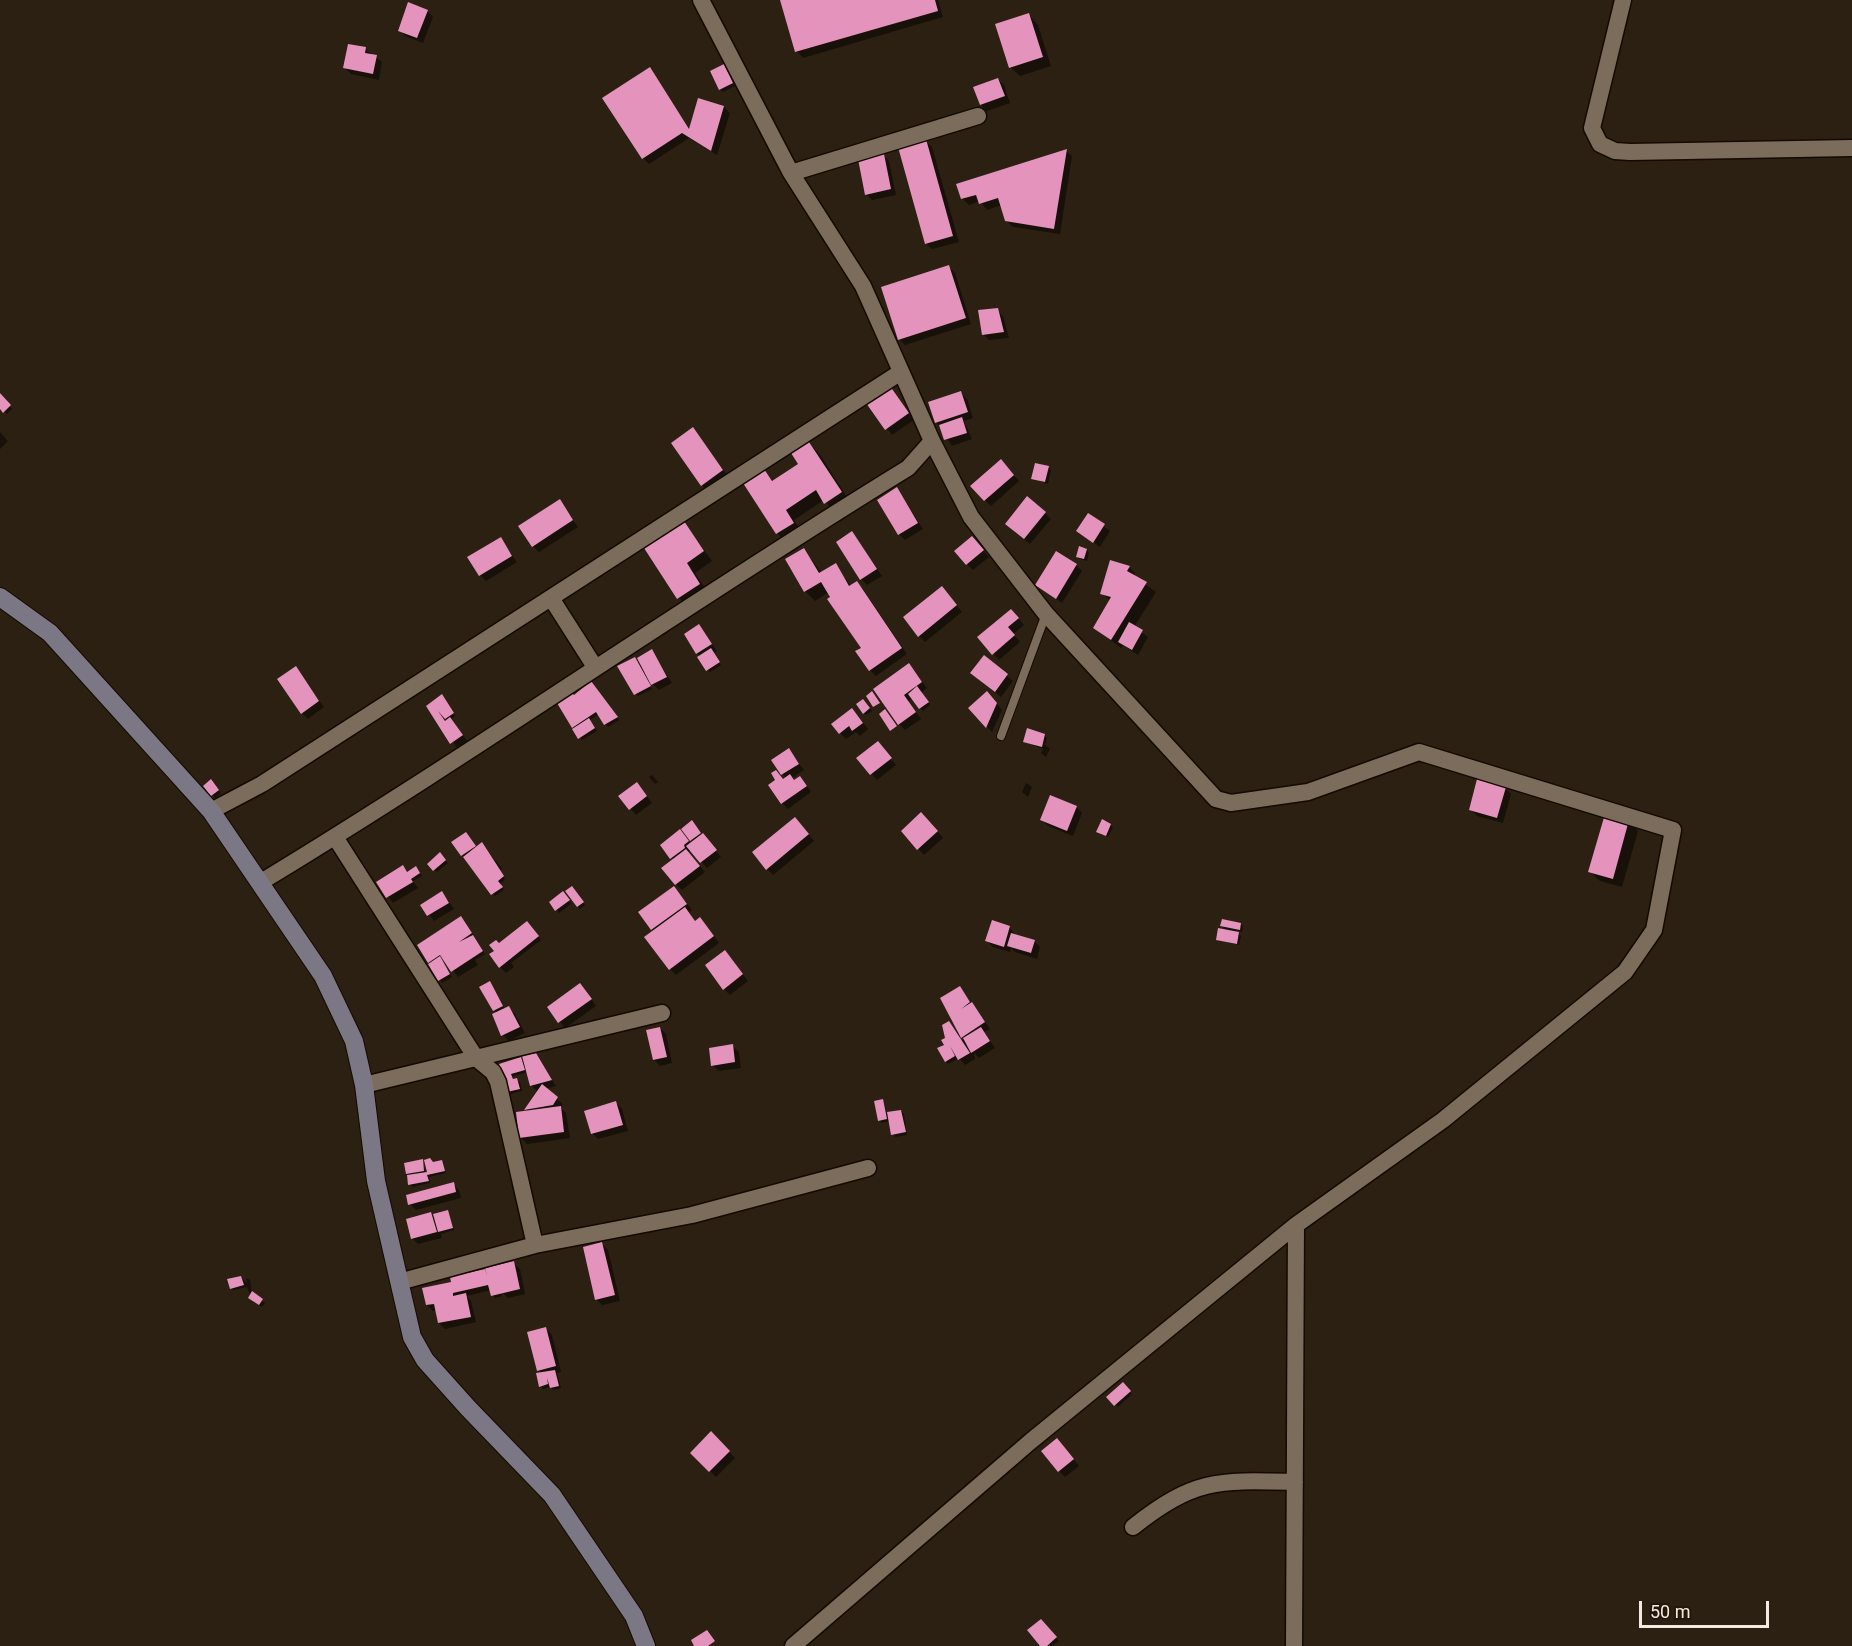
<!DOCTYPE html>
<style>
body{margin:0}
#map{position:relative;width:1852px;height:1646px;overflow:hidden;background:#2c2012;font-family:Roboto,sans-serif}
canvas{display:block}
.scale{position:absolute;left:1639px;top:1601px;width:130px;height:27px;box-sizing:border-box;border:3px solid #f3ebe1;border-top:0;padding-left:8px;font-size:18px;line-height:21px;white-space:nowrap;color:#f3ebe1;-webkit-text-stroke:4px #221709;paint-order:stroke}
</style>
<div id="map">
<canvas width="1852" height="1646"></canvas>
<div class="scale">50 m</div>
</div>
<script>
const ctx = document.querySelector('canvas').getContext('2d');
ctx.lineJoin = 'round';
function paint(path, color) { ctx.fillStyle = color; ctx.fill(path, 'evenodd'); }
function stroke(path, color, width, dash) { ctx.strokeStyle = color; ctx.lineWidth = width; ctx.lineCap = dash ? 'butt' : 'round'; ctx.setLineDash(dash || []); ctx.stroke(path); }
const shadow = new Path2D(`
 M 782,0 L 938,0 L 943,17 L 803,58 L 797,51 Z
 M 427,11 L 433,17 L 423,43 L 405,36 L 399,30 Z
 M 1029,15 L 1038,25 L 1051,66 L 1020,76 L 1010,67 Z
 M 365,49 L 382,62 L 379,80 L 351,74 L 345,68 Z
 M 724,66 L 735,86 L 723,92 L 720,89 Z
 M 649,69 L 690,130 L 724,107 L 730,113 L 717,155 L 689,138 L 649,164 L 643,158 Z
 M 998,79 L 1004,85 L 1010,103 L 987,111 L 981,105 L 975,87 Z
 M 926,141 L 932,147 L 959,242 L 932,249 L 926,243 Z
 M 1066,151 L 1072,156 L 1060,234 L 1013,227 L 1006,220 L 1002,205 L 987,210 L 980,201 L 969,205 L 963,199 L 958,185 Z
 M 883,155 L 889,161 L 896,195 L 872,200 L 866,194 Z
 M 949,267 L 955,273 L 971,324 L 905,345 L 899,339 Z
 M 997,310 L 1003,316 L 1009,338 L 989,340 L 983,334 Z
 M 890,388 L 914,420 L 892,435 L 868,403 Z
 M 961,393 L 967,399 L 973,418 L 964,421 L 972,439 L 952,446 L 936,422 Z
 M 0,395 L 12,409 L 7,414 L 0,407 Z
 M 693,429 L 731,480 L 711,494 L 702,485 Z
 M 0,432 L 8,441 L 0,449 Z
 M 809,444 L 819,453 L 850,502 L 835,512 L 824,500 L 794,520 L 802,533 L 787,543 L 777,533 L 745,483 L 764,471 L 774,482 L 800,465 Z
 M 1007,467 L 1019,481 L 991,506 L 985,500 Z
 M 1048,468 L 1051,470 L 1048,484 L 1033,478 Z
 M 897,489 L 923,529 L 905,540 L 899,534 Z
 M 560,501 L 578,527 L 539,552 L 533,546 Z
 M 1045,513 L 1051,519 L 1030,544 L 1012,530 Z
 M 1088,515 L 1110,531 L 1100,547 L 1078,531 Z
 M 684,523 L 712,561 L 695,573 L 709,594 L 688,607 L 679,598 L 646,548 Z
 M 852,533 L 882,576 L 867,585 L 861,579 Z
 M 500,539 L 517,562 L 486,581 L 480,575 Z
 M 978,544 L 989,557 L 973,570 L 967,564 Z
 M 804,550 L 822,573 L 835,565 L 851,586 L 857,583 L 863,589 L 907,654 L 876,676 L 870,670 L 863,648 L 829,592 L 815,601 L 805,591 Z
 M 1087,550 L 1089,553 L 1087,561 L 1080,559 L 1078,557 Z
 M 1111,562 L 1129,567 L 1135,573 L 1134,576 L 1156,592 L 1134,627 L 1148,637 L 1138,655 L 1123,645 L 1121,648 L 1095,628 L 1111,601 L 1102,594 Z
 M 1076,565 L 1082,571 L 1062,603 L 1037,585 Z
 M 948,594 L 962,612 L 925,642 L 919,636 Z
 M 1016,616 L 1024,625 L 1013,634 L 1020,642 L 999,660 L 979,637 Z
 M 699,626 L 717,651 L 713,653 L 721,665 L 710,672 L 697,653 Z
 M 652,651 L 672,683 L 659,690 L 648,680 L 652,689 L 638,696 L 636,694 L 634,658 L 641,666 Z
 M 984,657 L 1013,681 L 1001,697 L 978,678 Z
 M 909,665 L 927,688 L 921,693 L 930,705 L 923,711 L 913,698 L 908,702 L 921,719 L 905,730 L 899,724 Z
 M 295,668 L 324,707 L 308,719 L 302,713 Z
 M 591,683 L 619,720 L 608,727 L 599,714 L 590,720 L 597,731 L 582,740 L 573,727 L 574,696 Z
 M 444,699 L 455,716 L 451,719 L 468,742 L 458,749 L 434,716 ZM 442,712 L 448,721 L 447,722 L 439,714 Z
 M 993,699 L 1002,710 L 992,732 L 970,708 Z
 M 866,703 L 872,711 L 866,715 L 864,713 Z
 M 858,716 L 868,729 L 860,736 L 856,732 L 846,739 L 840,733 Z
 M 1044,735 L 1047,738 L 1045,745 L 1050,749 L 1046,757 L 1041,753 L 1043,749 L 1025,742 Z
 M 883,749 L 896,765 L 877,780 L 858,758 Z
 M 788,750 L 804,770 L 792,778 L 795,782 L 806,784 L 811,792 L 788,809 L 782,803 L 786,778 L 773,761 Z
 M 652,775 L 658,782 L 655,784 L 649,777 Z
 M 1026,783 L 1032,787 L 1028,797 L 1022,792 Z
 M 213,784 L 221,793 L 215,798 L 205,786 Z
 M 1505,788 L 1511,794 L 1503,823 L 1477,816 L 1471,810 Z
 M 642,790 L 652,803 L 636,815 L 620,796 Z
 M 1076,807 L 1082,813 L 1073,836 L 1048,826 L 1042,820 Z
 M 927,820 L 943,838 L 924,855 L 903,831 Z
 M 1629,822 L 1638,831 L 1622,887 L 1600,881 L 1590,872 Z
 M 694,825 L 721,857 L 707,868 L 691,850 L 688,852 L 705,872 L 682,890 L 676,884 L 674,860 L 662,845 L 685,837 L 691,844 L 693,842 L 683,829 Z
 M 801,825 L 814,841 L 773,875 L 767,869 Z
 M 1110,825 L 1113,827 L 1108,837 L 1101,834 Z
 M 468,836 L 477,848 L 482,844 L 502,869 L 499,871 L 505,880 L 500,884 L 504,890 L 495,896 L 453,843 Z
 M 440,854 L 448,863 L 437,872 L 429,864 Z
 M 403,867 L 408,873 L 416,868 L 422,876 L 413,881 L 418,888 L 393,903 L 378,882 Z
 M 574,890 L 585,905 L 580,909 L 567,891 Z
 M 442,893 L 454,909 L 434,921 L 422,905 Z
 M 680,894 L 692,910 L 689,912 L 695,922 L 706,925 L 719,943 L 676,975 L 670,969 L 654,931 L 641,913 Z
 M 565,896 L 571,904 L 559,913 L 551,902 Z
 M 464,920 L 485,954 L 475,960 L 478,965 L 458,977 L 443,956 L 440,957 L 452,977 L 442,983 L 429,962 Z
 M 993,922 L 1010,928 L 1015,935 L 1034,941 L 1040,947 L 1037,959 L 1015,952 L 1011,948 L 1010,952 L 993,947 L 987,941 Z
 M 1241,924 L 1243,927 L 1242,932 L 1236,931 L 1241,936 L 1239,945 L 1217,939 L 1227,931 L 1222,926 Z
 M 529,925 L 541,940 L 511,963 L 514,967 L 506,973 L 500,967 L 499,945 Z
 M 731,958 L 748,981 L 730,995 L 724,989 Z
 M 492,985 L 505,1010 L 509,1008 L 515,1014 L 525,1033 L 509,1041 L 503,1035 L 497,1014 L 481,987 Z
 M 962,990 L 990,1029 L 984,1032 L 995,1048 L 979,1058 L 974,1053 L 975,1059 L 965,1065 L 959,1058 L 948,1064 L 946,1061 L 946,1045 L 958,1030 L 950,1018 L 954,1016 ZM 963,1035 L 965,1039 L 953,1044 L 952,1044 Z
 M 586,991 L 596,1006 L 565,1028 L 549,1008 Z
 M 660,1028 L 666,1034 L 672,1063 L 660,1066 L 654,1060 Z
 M 732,1046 L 739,1052 L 741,1068 L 719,1071 L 712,1065 Z
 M 535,1054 L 556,1086 L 545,1089 L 563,1104 L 561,1108 L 566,1113 L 570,1138 L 527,1144 L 521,1138 L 528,1112 L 526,1109 L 538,1092 L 531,1085 L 528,1072 L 513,1076 L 514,1081 L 520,1082 L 522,1091 L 511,1094 L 501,1065 L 521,1059 L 526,1064 Z
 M 883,1100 L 887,1114 L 901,1111 L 904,1114 L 907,1135 L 895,1137 L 890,1121 L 882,1123 L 879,1120 Z
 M 616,1103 L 622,1109 L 628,1131 L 598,1139 L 592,1133 Z
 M 422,1161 L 426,1174 L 433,1164 L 441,1162 L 446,1173 L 429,1177 L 430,1183 L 412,1187 L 407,1173 Z
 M 453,1184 L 459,1190 L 461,1198 L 416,1210 L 410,1204 Z
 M 447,1212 L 454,1230 L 441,1234 L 442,1238 L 418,1244 L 412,1238 L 431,1213 L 433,1216 Z
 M 602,1244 L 608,1250 L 620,1301 L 602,1305 L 596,1299 Z
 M 514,1263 L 520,1269 L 525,1294 L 508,1298 L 501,1291 L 502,1296 L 495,1298 L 491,1290 L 467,1296 L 471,1301 L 476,1322 L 445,1329 L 439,1323 L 436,1310 L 433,1311 L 427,1305 L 453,1284 L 452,1278 Z
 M 241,1278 L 247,1283 L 246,1278 L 250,1280 L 252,1293 L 265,1303 L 262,1307 L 252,1300 L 247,1287 L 233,1290 L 231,1288 Z
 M 546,1329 L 552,1335 L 561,1372 L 557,1373 L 561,1388 L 554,1390 L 550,1387 L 543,1389 L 541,1386 L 542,1374 L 539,1370 Z
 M 1123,1384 L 1132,1394 L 1118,1407 L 1108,1397 Z
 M 711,1433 L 735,1458 L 716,1477 L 692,1453 Z
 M 1063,1446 L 1079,1466 L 1065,1477 L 1059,1471 Z
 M 1041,1621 L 1059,1641 L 1052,1646 L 1041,1646 Z`);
const building = new Path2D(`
 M 780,0 L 935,0 L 938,11 L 795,52 Z
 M 408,2 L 428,10 L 417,38 L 398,31 Z
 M 1029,13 L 1043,57 L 1009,68 L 995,24 Z
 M 348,44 L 366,47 L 365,53 L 377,55 L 373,74 L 343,68 Z
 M 724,64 L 733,83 L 719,90 L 710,71 Z
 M 650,67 L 689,129 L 698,98 L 724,106 L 711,151 L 682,133 L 642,159 L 602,98 Z
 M 998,78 L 1005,96 L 980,105 L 973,87 Z
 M 926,139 L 953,236 L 925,244 L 898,147 Z
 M 1067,149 L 1054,229 L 1005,221 L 998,198 L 979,204 L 976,195 L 961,199 L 956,184 Z
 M 884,154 L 891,189 L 865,195 L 858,159 Z
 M 949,265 L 966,318 L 898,340 L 881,287 Z
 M 998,308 L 1004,332 L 982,335 L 978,310 Z
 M 890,386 L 909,413 L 885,430 L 866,403 Z
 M 961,391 L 968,412 L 935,423 L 928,402 Z
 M 0,393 L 11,405 L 3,413 L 0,409 Z
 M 962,417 L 967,433 L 944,440 L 939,425 Z
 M 693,427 L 723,470 L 701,486 L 671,443 Z
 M 809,442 L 842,492 L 824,504 L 816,490 L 786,510 L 794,523 L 776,534 L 743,483 L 764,469 L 772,481 L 798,464 L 791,453 Z
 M 1001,459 L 1014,475 L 984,501 L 970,486 Z
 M 1035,463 L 1049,466 L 1045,482 L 1031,479 Z
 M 897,487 L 918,523 L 898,535 L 877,500 Z
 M 1027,496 L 1046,512 L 1024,539 L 1005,524 Z
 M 560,499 L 573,520 L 532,547 L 518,526 Z
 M 1088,513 L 1105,524 L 1093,543 L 1076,531 Z
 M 684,521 L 704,551 L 687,563 L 700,584 L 677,599 L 644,548 Z
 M 852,531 L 877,569 L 860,580 L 836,542 Z
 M 972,536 L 984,550 L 966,565 L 954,551 Z
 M 501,537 L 512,556 L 479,576 L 467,557 Z
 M 1079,546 L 1087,549 L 1084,559 L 1076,557 Z
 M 804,548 L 819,573 L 836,563 L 849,586 L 857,581 L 902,648 L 869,671 L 855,651 L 861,648 L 827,599 L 836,593 L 830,597 L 821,582 L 804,592 L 785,559 Z
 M 1056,551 L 1077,564 L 1056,599 L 1035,585 Z
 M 1110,560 L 1130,566 L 1127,571 L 1147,582 L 1111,640 L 1093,628 L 1111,597 L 1100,594 Z
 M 942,586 L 957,605 L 918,637 L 903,617 Z
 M 1011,609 L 1019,618 L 1008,627 L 1015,635 L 992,655 L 977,637 Z
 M 1129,622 L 1143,630 L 1132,650 L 1118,642 Z
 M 699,624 L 712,644 L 696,654 L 684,634 Z
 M 711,648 L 720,662 L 706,671 L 697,657 Z
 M 652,649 L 667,677 L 651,685 L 637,658 Z
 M 984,655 L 1008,674 L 995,692 L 970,673 Z
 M 635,657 L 651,686 L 634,695 L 617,666 Z
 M 909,663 L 922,682 L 904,695 L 916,712 L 898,725 L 873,689 Z
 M 296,666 L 319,701 L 301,714 L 277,679 Z
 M 591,681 L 618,717 L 604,725 L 596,712 L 572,728 L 557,703 L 572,693 L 574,695 Z
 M 917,686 L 929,702 L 919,709 L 908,694 Z
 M 872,691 L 880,703 L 873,707 L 866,696 Z
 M 987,691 L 997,703 L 986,728 L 968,708 Z
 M 442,694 L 454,713 L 445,719 L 438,711 L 445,721 L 450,717 L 463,735 L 450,744 L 426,706 Z
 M 863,699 L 870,708 L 863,714 L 856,704 Z
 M 852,708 L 863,723 L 852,731 L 849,726 L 839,734 L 831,724 Z
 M 885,709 L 897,726 L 890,731 L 879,714 Z
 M 589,718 L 595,728 L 578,739 L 572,729 Z
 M 1027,728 L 1045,734 L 1042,747 L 1023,742 Z
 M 878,741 L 892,758 L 870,775 L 856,758 Z
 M 789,748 L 799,764 L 781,775 L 771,760 Z
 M 776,770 L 783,779 L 790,774 L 794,780 L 800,776 L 807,786 L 781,804 L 768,785 L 775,780 L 771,773 Z
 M 211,779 L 219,790 L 211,796 L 203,786 Z
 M 1477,779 L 1506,787 L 1497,818 L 1469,810 Z
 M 637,782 L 647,796 L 629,810 L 618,796 Z
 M 1050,795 L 1077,806 L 1067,831 L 1040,820 Z
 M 921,812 L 938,831 L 917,850 L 901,831 Z
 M 1605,814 L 1629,820 L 1613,879 L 1588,872 Z
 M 795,817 L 809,834 L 766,870 L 752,852 Z
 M 1102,819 L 1111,824 L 1106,836 L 1096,832 Z
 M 692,820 L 701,833 L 690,841 L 681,829 Z
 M 680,829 L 689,841 L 684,845 L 685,848 L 670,859 L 660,845 Z
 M 466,832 L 476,846 L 461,856 L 451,842 Z
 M 703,833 L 717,850 L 700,863 L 686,846 Z
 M 482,842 L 504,876 L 498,881 L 503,887 L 491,895 L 463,857 Z
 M 686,849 L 700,866 L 675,885 L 661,868 Z
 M 440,852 L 446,860 L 433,871 L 427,864 Z
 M 403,865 L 407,872 L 416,866 L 420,873 L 411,879 L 413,882 L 386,898 L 376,882 Z
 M 572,886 L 584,902 L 577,907 L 565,891 Z
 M 674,886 L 687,904 L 651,930 L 638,912 Z
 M 442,891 L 449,903 L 427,916 L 420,905 Z
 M 563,891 L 570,900 L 555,911 L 549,902 Z
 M 685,907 L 695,921 L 700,917 L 714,936 L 669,970 L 644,937 Z
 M 461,916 L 472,933 L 459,942 L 473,935 L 483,951 L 451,972 L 440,955 L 428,963 L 417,945 Z
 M 1222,919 L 1241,923 L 1240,930 L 1220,926 Z
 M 992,920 L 1010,926 L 1004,947 L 985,941 Z
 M 527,921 L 539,936 L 499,968 L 489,954 L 494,951 L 489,945 L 496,940 L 499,943 Z
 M 1218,928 L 1239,932 L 1237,944 L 1216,940 Z
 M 1011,933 L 1035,940 L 1031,953 L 1007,946 Z
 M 725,950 L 743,974 L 723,990 L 705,965 Z
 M 440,956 L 450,974 L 438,981 L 428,964 Z
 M 490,981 L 503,1006 L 493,1011 L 479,987 Z
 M 580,983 L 592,999 L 558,1023 L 547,1007 Z
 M 960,986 L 970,1002 L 961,1009 L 972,1002 L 985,1022 L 961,1038 L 940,998 Z
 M 509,1006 L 520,1027 L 501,1036 L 492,1014 Z
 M 949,1021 L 970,1053 L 958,1060 L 950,1046 L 955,1056 L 945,1062 L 937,1048 L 944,1045 L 941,1040 L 945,1038 L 942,1025 Z
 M 660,1027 L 667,1057 L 653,1060 L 646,1030 Z
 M 981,1027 L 990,1041 L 971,1053 L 963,1038 Z
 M 733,1044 L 735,1062 L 711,1066 L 709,1048 Z
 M 536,1053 L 552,1080 L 530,1086 L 522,1056 Z
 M 521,1057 L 525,1070 L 511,1074 L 513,1079 L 517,1078 L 520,1089 L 507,1092 L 499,1064 Z
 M 542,1084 L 558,1097 L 553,1105 L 524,1110 Z
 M 883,1099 L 887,1119 L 878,1121 L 874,1101 Z
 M 616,1101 L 623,1125 L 591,1134 L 584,1111 Z
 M 561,1106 L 564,1132 L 519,1138 L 516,1112 Z
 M 901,1110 L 906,1132 L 891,1135 L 887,1112 Z
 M 430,1158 L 433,1162 L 442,1160 L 445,1171 L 427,1175 L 429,1181 L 408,1185 L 407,1175 L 427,1172 L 424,1160 Z
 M 423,1159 L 424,1171 L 406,1174 L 404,1163 Z
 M 454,1182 L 456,1192 L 408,1205 L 406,1195 Z
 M 448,1210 L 453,1228 L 438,1232 L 433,1214 Z
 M 431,1212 L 437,1232 L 411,1239 L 406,1219 Z
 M 602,1242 L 615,1295 L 595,1300 L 583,1247 Z
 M 514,1261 L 520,1289 L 491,1296 L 488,1285 L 453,1293 L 453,1296 L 466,1293 L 471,1317 L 438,1323 L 434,1304 L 426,1305 L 422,1288 L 451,1282 L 450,1277 L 485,1269 L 487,1275 L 485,1268 Z
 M 241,1276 L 244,1285 L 230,1289 L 227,1279 Z
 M 252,1291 L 263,1299 L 259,1305 L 248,1298 Z
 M 546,1327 L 556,1366 L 537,1371 L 527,1332 Z
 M 555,1370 L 559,1386 L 550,1388 L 547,1378 L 548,1384 L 539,1387 L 536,1373 Z
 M 1123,1382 L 1131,1391 L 1114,1406 L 1106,1397 Z
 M 711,1431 L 730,1451 L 709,1472 L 690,1453 Z
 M 1057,1438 L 1074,1459 L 1058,1472 L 1041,1451 Z
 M 1041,1619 L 1057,1637 L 1047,1646 L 1040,1646 L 1027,1630 Z
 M 707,1630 L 715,1641 L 708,1646 L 694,1646 L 691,1640 Z`);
const lane = new Path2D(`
 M 1001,736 L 1046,614`);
const street = new Path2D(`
 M 701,0 L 791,173 L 863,286 L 932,441 L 971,517 L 1046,614 L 1216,799 L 1231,803 L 1308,792 L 1419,752 L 1673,830 L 1654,930 L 1625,972 L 1443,1120 L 1296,1225 L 1031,1441 L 793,1646
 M 1623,0 L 1592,128 L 1600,144 L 1615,151 L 1630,152 L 1852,148
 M 791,173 L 978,116
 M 551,598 L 595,667
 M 211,811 L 262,784 L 901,372
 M 335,837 L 476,1058 L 493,1072 L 498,1082 L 535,1245
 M 261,882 C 480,749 689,602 908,468 L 932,441
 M 364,1085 L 662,1013
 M 399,1282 L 535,1245 L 692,1215 L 868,1168
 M 1133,1527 C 1195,1478 1219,1480 1295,1482
 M 1294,1646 L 1296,1225`);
const secondary = new Path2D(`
 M 0,597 L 50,633 L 211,811 L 323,976 L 354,1041 L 364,1085 L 376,1181 L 412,1337 L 425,1360 L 468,1408 L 552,1495 L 634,1616 L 646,1646`);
paint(shadow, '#0007');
paint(building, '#e493bc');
stroke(lane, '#140a01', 10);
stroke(street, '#140a01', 19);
stroke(secondary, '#140a01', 20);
stroke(lane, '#7b6c5c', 8);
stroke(street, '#7b6c5c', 16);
stroke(secondary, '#7c7784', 18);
</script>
